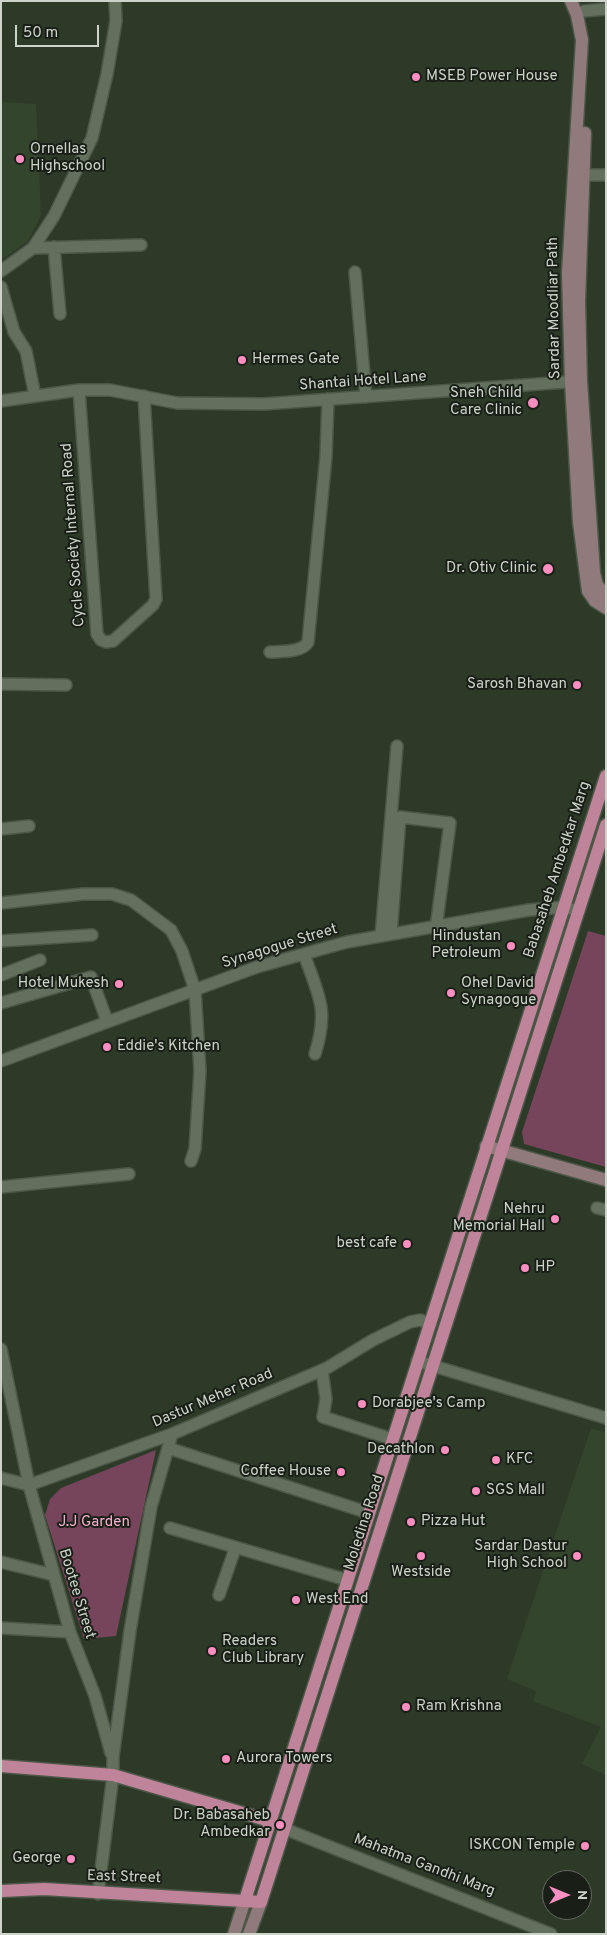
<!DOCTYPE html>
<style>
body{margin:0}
#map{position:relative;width:607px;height:1935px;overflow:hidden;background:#2d3a28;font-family:Overpass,sans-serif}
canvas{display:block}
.frame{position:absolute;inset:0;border:2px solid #ccd4c9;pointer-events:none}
.north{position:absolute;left:542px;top:1870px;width:50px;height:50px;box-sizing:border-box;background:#191f17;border:1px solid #61675e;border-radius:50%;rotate:90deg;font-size:14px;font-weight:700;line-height:20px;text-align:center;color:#ccd4c9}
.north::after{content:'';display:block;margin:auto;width:18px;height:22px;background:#fd8ec0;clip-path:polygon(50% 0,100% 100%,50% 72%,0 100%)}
.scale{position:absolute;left:15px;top:25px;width:84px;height:22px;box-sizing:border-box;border:2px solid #ccd4c9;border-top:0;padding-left:6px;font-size:15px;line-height:18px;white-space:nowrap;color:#ccd4c9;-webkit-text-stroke:4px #191f17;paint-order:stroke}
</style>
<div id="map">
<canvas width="607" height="1935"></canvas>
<div class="frame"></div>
<div class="north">N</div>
<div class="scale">50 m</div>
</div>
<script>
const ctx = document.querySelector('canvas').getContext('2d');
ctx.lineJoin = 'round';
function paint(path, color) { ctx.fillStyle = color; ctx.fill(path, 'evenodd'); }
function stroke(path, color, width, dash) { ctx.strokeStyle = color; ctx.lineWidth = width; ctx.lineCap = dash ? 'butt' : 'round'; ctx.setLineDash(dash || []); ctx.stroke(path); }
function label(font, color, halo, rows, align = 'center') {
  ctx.font = font + ' Overpass,sans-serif'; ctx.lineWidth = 4; ctx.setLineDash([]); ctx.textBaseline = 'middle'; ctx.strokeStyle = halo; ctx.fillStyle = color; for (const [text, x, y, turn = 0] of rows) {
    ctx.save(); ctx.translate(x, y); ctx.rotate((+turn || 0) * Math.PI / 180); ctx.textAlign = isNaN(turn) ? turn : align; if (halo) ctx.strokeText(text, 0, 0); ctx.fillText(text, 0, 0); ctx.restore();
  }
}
const built = new Path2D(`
 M 1,102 L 36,104 L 41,215 L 28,241 L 1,260 Z
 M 591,1428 L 606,1433 L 606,1775 L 582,1764 L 601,1727 L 533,1701 L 536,1691 L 507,1679 Z`);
const green = new Path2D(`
 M 588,931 L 606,936 L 606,1167 L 524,1144 L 522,1132 Z
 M 156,1450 L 116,1636 L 84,1639 L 45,1515 L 50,1499 L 61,1488 Z`);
const street = new Path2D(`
 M 584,11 L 606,9
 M 583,175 L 606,175
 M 54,247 L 60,314
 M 33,248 L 141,245
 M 1,271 L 33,248 L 54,216 L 92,138 L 107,74 L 116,21 L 115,1
 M 355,272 L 366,397
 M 1,287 L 14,332 L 26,351 L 35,396
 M 79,390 L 97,634 L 101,640 L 106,642 L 113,641 L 153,605 L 156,599 L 144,396
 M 1,401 L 79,390 L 110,390 L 177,403 L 264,404 L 580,381
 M 270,652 C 281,651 302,653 308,642 L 326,456 L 328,399
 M 1,684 L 66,685
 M 1,829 L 29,826
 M 1,903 L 83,894 L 112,894 L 131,900 L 171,930 L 182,951 L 195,990 L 200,1071 L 195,1149 L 191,1161
 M 391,934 L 400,817 L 450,823 L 436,928
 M 381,936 L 397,746
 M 1,941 L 92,935
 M 304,954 C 319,997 329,1009 315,1054
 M 1,975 L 40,960
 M 1,1003 L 91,977 L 107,1021
 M 1,1061 L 257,967 L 347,942 L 529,910 L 564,907 L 578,911
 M 1,1187 L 129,1174
 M 597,1208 L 606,1210
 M 1,1349 L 29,1485 L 70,1632 L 95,1696 L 111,1753
 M 417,1361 L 606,1418
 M 322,1370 L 326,1399 L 323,1417 L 392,1439
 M 168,1448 L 369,1513
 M 1,1478 L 29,1485 L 172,1434 L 327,1368 L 373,1340 L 410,1322 L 420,1320 L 429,1323
 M 170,1528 L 347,1580
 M 1,1562 L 54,1575
 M 219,1595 L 235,1549
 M 1,1628 L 70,1632
 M 285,1829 L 551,1934
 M 98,1894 L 113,1775 L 113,1757 L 130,1631 L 151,1507 L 172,1434`);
const secondary = new Path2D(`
 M 571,1 L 577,15 L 582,40 L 568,273 L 571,382 L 579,522 L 588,591 L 595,601 L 606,608
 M 585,133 L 579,301 L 581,381 L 594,573 L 597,585 L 606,596
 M 486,1146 L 606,1180
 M 234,1934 L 245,1900
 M 249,1934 L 261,1902`);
const primary = new Path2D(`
 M 1,1766 L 113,1775 L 270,1821
 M 1,1891 L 44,1889 L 261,1902 L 606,825
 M 245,1900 L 606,776`);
const markers = [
 [416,77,5,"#fd8ec0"],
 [20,159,5,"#fd8ec0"],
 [242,360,5,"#fd8ec0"],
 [533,403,6,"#fd8ec0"],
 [548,569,6,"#fd8ec0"],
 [577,685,5,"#fd8ec0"],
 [511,946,5,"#fd8ec0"],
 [119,984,5,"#fd8ec0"],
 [451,993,5,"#fd8ec0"],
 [107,1047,5,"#fd8ec0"],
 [555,1219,5,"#fd8ec0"],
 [407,1244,5,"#fd8ec0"],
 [525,1268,5,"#fd8ec0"],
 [362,1404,5,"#fd8ec0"],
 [445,1450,5,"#fd8ec0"],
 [496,1460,5,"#fd8ec0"],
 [341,1472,5,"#fd8ec0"],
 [476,1491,5,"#fd8ec0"],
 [411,1522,5,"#fd8ec0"],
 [421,1556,5,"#fd8ec0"],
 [577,1556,5,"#fd8ec0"],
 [296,1600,5,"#fd8ec0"],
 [212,1651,5,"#fd8ec0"],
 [406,1707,5,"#fd8ec0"],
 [226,1759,5,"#fd8ec0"],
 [280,1825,5,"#fd8ec0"],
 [585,1846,5,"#fd8ec0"],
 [71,1859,5,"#fd8ec0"]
];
const poiNames = [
 ["MSEB Power House",426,77],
 ["Ornellas",30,150],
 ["Highschool",30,167],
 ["Hermes Gate",252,360],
 ["Sneh Child",522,394,"right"],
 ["Care Clinic",522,411,"right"],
 ["Dr. Otiv Clinic",537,569,"right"],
 ["Sarosh Bhavan",567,685,"right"],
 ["Hindustan",501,937,"right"],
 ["Petroleum",501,954,"right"],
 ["Hotel Mukesh",109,984,"right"],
 ["Ohel David",461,984],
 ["Synagogue",461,1001],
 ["Eddie's Kitchen",117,1047],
 ["Nehru",545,1210,"right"],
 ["Memorial Hall",545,1227,"right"],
 ["best cafe",397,1244,"right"],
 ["HP",535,1268],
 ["Dorabjee's Camp",372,1404],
 ["Decathlon",435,1450,"right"],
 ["KFC",506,1460],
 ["Coffee House",331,1472,"right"],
 ["SGS Mall",486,1491],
 ["Pizza Hut",421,1522],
 ["Sardar Dastur",567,1547,"right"],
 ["High School",567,1564,"right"],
 ["Westside",421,1573,"center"],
 ["West End",306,1600],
 ["Readers",222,1642],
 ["Club Library",222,1659],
 ["Ram Krishna",416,1707],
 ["Aurora Towers",236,1759],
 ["Dr. Babasaheb",270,1816,"right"],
 ["Ambedkar",270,1833,"right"],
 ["ISKCON Temple",575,1846,"right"],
 ["George",61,1859,"right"]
];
const streetNames = [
 ["Sardar Moodliar Path",555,308,-91],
 ["Shantai Hotel Lane",363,382,-4],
 ["Cycle Society Internal Road",74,535,-94],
 ["Babasaheb Ambedkar Marg",558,870,-72],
 ["Synagogue Street",280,947,-17],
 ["Dastur Meher Road",213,1399,-23],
 ["Moledina Road",365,1523,-72],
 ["Bootee Street",76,1594,73],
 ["Mahatma Gandhi Marg",424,1866,21],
 ["East Street",124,1878,2]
];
const parkNames = [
 ["J.J Garden",94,1523]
];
paint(built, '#34452d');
paint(green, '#76455b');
stroke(street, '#4c5748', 14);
stroke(secondary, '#4c5748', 15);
stroke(primary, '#4c5748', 15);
stroke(street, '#62705d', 11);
stroke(secondary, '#917a7b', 12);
stroke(primary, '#c0849a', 12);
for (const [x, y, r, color] of markers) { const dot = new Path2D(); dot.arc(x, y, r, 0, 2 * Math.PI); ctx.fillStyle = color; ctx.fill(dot); stroke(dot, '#191f17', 2); }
label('15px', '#ccd4c9', '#191f17', poiNames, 'left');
label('15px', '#ccd4c9', '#191f17', streetNames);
label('15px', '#fbb0d0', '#191f17', parkNames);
</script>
